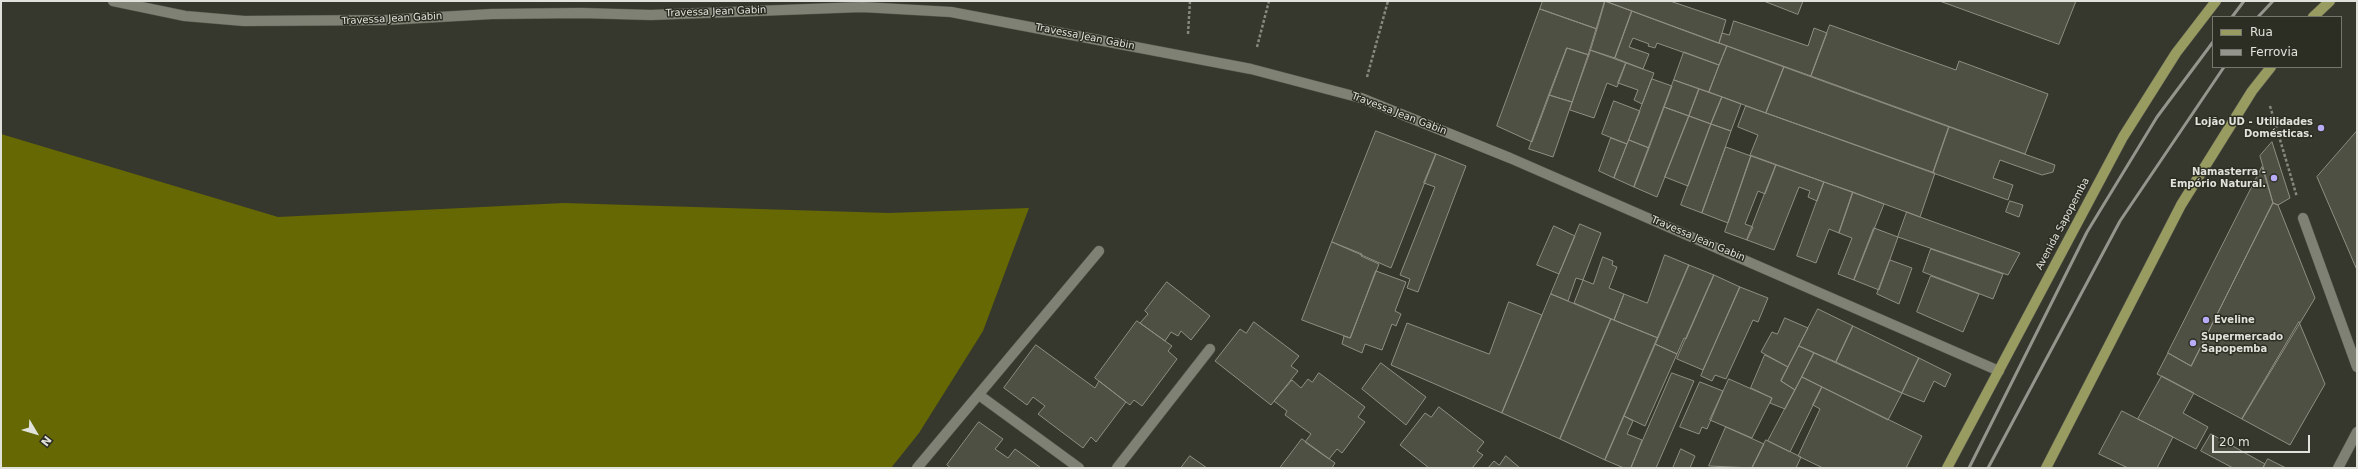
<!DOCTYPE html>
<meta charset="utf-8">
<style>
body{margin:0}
#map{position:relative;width:2358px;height:469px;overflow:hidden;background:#37382d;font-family:"DejaVu Sans",sans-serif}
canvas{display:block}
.frame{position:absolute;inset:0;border:2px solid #e1e2db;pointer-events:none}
.legend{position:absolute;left:2212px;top:16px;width:130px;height:52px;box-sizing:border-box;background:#2d2e23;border:1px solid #75766d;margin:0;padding:5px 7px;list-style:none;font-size:12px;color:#e1e2db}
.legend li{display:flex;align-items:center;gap:8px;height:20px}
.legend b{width:20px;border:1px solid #75766d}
.north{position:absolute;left:16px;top:413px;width:40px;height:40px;-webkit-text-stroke:3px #2d2e23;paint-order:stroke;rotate:128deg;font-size:11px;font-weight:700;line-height:16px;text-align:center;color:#e1e2db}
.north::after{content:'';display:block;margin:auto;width:14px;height:18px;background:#e1e2db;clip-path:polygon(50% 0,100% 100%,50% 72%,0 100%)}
.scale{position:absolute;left:2212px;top:435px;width:98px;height:18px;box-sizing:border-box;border:2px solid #e1e2db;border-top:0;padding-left:5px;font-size:12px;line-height:14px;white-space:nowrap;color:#e1e2db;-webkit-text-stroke:3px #2d2e23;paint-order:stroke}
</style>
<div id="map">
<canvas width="2358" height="469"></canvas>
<div class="frame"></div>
<ul class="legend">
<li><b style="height:5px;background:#999c61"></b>Rua</li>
<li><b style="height:5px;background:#94958c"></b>Ferrovia</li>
</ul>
<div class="north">N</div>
<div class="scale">20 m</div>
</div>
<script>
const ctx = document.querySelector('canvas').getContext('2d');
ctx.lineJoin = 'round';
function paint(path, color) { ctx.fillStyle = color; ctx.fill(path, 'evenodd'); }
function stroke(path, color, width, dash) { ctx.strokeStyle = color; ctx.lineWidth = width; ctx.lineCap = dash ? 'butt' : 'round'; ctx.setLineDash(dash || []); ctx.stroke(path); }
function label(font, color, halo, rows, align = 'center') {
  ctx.font = font + ' "DejaVu Sans",sans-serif'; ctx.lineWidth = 3; ctx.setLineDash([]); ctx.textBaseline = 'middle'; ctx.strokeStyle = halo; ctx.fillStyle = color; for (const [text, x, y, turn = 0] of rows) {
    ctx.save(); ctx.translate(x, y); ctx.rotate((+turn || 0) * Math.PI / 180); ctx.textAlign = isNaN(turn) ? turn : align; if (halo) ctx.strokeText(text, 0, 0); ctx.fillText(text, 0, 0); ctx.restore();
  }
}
const forest = new Path2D(`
 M 1,134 L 278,217 L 564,203 L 889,213 L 1029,208 L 983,331 L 919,433 L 891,468 L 1,468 Z`);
const building = new Path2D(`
 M 1543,1 L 1605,1 L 1597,29 L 1540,9 Z
 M 1605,1 L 1632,11 L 1615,58 L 1590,50 Z
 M 1605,1 L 1670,1 L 1726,20 L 1719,43 Z
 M 1764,1 L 1803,1 L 1798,14 Z
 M 1940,1 L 2076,1 L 2059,44 Z
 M 1540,9 L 1597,29 L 1589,55 L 1567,48 L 1532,142 L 1497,126 Z
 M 1632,11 L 1727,46 L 1719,65 L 1657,43 L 1655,48 L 1648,46 L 1649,44 L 1633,38 L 1629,47 L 1649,54 L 1643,69 L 1615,58 Z
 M 1734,21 L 1808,46 L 1814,28 L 1827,33 L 1811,76 L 1719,43 L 1722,33 L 1729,35 Z
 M 1830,25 L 1956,70 L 1959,61 L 2048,94 L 2025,154 L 1811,76 Z
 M 1727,46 L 1784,67 L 1766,113 L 1709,92 Z
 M 1567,48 L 1589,55 L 1572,102 L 1549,95 Z
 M 1590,50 L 1626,63 L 1617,87 L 1607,83 L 1594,118 L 1570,110 Z
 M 1684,52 L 1719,65 L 1709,92 L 1674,80 Z
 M 1626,63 L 1654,73 L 1642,104 L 1634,100 L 1638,90 L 1618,83 Z
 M 1784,67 L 1949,127 L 1933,173 L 1766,113 Z
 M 1652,79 L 1672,86 L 1649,148 L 1629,140 Z
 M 1674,80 L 1699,89 L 1689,116 L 1664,107 Z
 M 1699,89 L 1722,97 L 1711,124 L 1689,116 Z
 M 1549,95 L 1572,102 L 1553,157 L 1529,149 Z
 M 1722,97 L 1741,104 L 1731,131 L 1711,124 Z
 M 1614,101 L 1640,111 L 1627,144 L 1602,134 Z
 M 1746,106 L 1935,173 L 1920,217 L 1750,155 L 1758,135 L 1738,127 Z
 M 1664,107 L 1689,116 L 1657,197 L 1634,187 Z
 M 1689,116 L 1711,124 L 1688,186 L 1665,177 Z
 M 1711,124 L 1731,131 L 1702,213 L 1681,205 Z
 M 1949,127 L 2055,165 L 2053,172 L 2042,175 L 2000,160 L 1993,178 L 2013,185 L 2008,200 L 1933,173 Z
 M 1376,131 L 1436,154 L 1391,268 L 1332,242 Z
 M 2357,131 L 2357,270 L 2317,177 Z
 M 1611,138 L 1627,144 L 1614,178 L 1599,171 Z
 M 1629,140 L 1649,148 L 1634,187 L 1614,178 Z
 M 2272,142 L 2290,198 L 2278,205 L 2273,203 L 2260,156 Z
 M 1726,147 L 1751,156 L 1728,223 L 1702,213 Z
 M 1436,154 L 1466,166 L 1418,292 L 1407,288 L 1410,279 L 1400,275 L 1435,187 L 1424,183 Z
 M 1751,156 L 1776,165 L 1765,194 L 1758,191 L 1745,224 L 1753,227 L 1747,240 L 1725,232 Z
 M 1776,165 L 1824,182 L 1817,201 L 1808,197 L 1810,191 L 1799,187 L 1774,250 L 1747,240 Z
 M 2262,167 L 2273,203 L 2191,366 L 2168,353 Z
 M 1824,182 L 1853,192 L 1839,233 L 1829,229 L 1816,263 L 1797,256 Z
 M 1853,192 L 1884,204 L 1854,280 L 1838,274 L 1852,238 L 1839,233 Z
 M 2010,201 L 2023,205 L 2019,217 L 2006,212 Z
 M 2273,203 L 2278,205 L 2315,298 L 2242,419 L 2157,374 L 2168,353 L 2191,366 Z
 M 1907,212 L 1920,217 L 2020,253 L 2008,275 L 1898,237 Z
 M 1580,224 L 1601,233 L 1583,280 L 1576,278 L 1568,301 L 1551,294 Z
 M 1554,226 L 1575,236 L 1559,274 L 1537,265 Z
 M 1874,228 L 1898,237 L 1879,290 L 1854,280 Z
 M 1332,242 L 1362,254 L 1361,256 L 1379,264 L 1350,338 L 1302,320 Z
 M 1931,249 L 2003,274 L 1993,299 L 1923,272 Z
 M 1665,255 L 1689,265 L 1658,338 L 1614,320 L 1624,294 L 1647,303 Z
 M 1603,257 L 1613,261 L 1612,265 L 1617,267 L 1609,288 L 1624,294 L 1614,320 L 1574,303 L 1583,280 L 1593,284 Z
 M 1890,260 L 1912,268 L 1899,304 L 1877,294 Z
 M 1689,265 L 1714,275 L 1686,339 L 1684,338 L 1677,354 L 1655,344 Z
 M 1376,271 L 1406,282 L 1395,311 L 1401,314 L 1396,326 L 1392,324 L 1382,350 L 1365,344 L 1362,353 L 1342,344 L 1344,336 L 1350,338 Z
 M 1714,275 L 1740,287 L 1703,370 L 1677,359 Z
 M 1931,276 L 1979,294 L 1963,332 L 1917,312 Z
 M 1167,282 L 1210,316 L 1191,340 L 1181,331 L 1178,336 L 1171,332 L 1165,341 L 1140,323 L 1148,314 L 1145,311 Z
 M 1740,287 L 1768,298 L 1758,322 L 1753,320 L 1726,379 L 1715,375 L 1712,381 L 1701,376 Z
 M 1551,294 L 1611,319 L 1560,439 L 1502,413 Z
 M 1509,302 L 1542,315 L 1502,413 L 1391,365 L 1407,323 L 1489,354 Z
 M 1818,309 L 1853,326 L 1836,362 L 1799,346 Z
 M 1785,318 L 1808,328 L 1788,367 L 1761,352 L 1772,332 L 1777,334 Z
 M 1611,319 L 1658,338 L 1605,460 L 1560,439 Z
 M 1137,321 L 1172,346 L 1168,351 L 1177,359 L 1142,406 L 1134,400 L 1130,405 L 1095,378 Z
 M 1254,322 L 1299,356 L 1291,366 L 1298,371 L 1271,405 L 1215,361 L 1240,329 L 1246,333 Z
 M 2299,322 L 2325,384 L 2290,445 L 2242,419 Z
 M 1853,326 L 1919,358 L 1902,393 L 1836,362 Z
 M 1655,344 L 1677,354 L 1645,426 L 1624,416 Z
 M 1036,345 L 1095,388 L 1099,381 L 1126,402 L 1096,442 L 1091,437 L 1083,448 L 1038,414 L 1045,406 L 1033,397 L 1027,405 L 1004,388 Z
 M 1799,346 L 1814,353 L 1795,390 L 1781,381 Z
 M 1814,353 L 1902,393 L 1888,420 L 1802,377 Z
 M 1765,355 L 1788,367 L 1781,381 L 1795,390 L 1785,409 L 1770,403 L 1772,398 L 1751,388 Z
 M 1919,358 L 1951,374 L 1945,387 L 1934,381 L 1924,402 L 1902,393 Z
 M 1381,363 L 1426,397 L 1406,425 L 1362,389 Z
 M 1319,373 L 1365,407 L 1358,417 L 1365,422 L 1342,453 L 1337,449 L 1329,459 L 1305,442 L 1311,434 L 1285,415 L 1287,411 L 1274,401 L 1292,380 L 1301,388 L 1308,379 L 1312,382 Z
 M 1672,373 L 1694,381 L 1656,468 L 1631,468 Z
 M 2162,376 L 2194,393 L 2183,413 L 2208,427 L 2196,449 L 2138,419 Z
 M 1802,377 L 1822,387 L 1790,452 L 1768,441 Z
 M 1729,379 L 1772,398 L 1752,438 L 1710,420 Z
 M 1700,382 L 1723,391 L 1707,429 L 1702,427 L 1699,434 L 1680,427 Z
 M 1822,387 L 1922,436 L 1906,468 L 1823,468 L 1798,456 L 1820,409 L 1813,405 Z
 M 1439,407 L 1484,442 L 1477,451 L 1483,455 L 1472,468 L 1429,468 L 1400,445 L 1425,413 L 1431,417 Z
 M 2122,411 L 2173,437 L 2157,468 L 2128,468 L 2099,454 Z
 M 1624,416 L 1633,421 L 1627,434 L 1642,440 L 1631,468 L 1624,468 L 1605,460 Z
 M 979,422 L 1003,439 L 995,449 L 1008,458 L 1015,449 L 1041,468 L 951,468 L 947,465 Z
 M 1726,427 L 1764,444 L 1752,468 L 1709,466 Z
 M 2211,434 L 2265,464 L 2263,468 L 2233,468 L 2201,451 Z
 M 1302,439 L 1335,463 L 1332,468 L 1280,468 Z
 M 1766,440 L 1801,457 L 1796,468 L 1752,468 Z
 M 1681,449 L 1695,456 L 1690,468 L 1673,468 Z
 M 1190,456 L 1207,468 L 1181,468 Z
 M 1506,456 L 1520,468 L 1488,468 L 1494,461 L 1499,465 Z
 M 2268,459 L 2286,468 L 2263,468 Z`);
const path = new Path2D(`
 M 1188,34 L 1190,1
 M 1257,47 L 1269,1
 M 1367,77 L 1388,1
 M 2270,106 L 2297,197`);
const street = new Path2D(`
 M 113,1 L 185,16 L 244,21 L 386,20 L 492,14 L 581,13 L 651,15 L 862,7 L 951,12 L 1251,69 L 1361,98 L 1510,158 L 1999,371
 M 2303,218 L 2357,367
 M 979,395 L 1079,468
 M 917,468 L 1099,251
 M 1117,468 L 1210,349
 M 2338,468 L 2357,432`);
const primary = new Path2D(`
 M 2313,17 L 2330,1
 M 1947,468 L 2123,137 L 2176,53 L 2216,1
 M 2046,468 L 2181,205 L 2252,91 L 2271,67`);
const rail = new Path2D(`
 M 2232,17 L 2244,1
 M 2258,17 L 2273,1
 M 1969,468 L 2087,232 L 2157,117 L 2213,42
 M 1988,468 L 2120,221 L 2224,67`);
const markers = [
 [2321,128,4,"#b8abf7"],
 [2274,178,4,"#b8abf7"],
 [2206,320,4,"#b8abf7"],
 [2193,343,4,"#b8abf7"]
];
const streetNames = [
 ["Travessa Jean Gabin",716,12,-2],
 ["Travessa Jean Gabin",392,19,-3],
 ["Travessa Jean Gabin",1085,37,11],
 ["Travessa Jean Gabin",1399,114,21],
 ["Avenida Sapopemba",2063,224,-62],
 ["Travessa Jean Gabin",1698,239,23]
];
const poiNames = [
 ["Lojão UD - Utilidades",2313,122],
 ["Domésticas.",2313,134],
 ["Namasterra -",2266,172],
 ["Empório Natural.",2266,184],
 ["Eveline",2214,320,"left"],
 ["Supermercado",2201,337,"left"],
 ["Sapopemba",2201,349,"left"]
];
paint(forest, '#666803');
paint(building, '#4f5044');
stroke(building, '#8e8f82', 1);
stroke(street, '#55564c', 11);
stroke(primary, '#55564c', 11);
stroke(path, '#86877e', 2.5, [3, 2]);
stroke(street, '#808175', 10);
stroke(primary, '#999c61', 10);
stroke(rail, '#94958c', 3);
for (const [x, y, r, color] of markers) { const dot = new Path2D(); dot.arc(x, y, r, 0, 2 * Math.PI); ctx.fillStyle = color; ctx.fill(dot); stroke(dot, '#2d2e23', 1.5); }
label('10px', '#e1e2db', '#2d2e23', streetNames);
label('bold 10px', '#e1e2db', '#2d2e23', poiNames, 'right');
</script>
